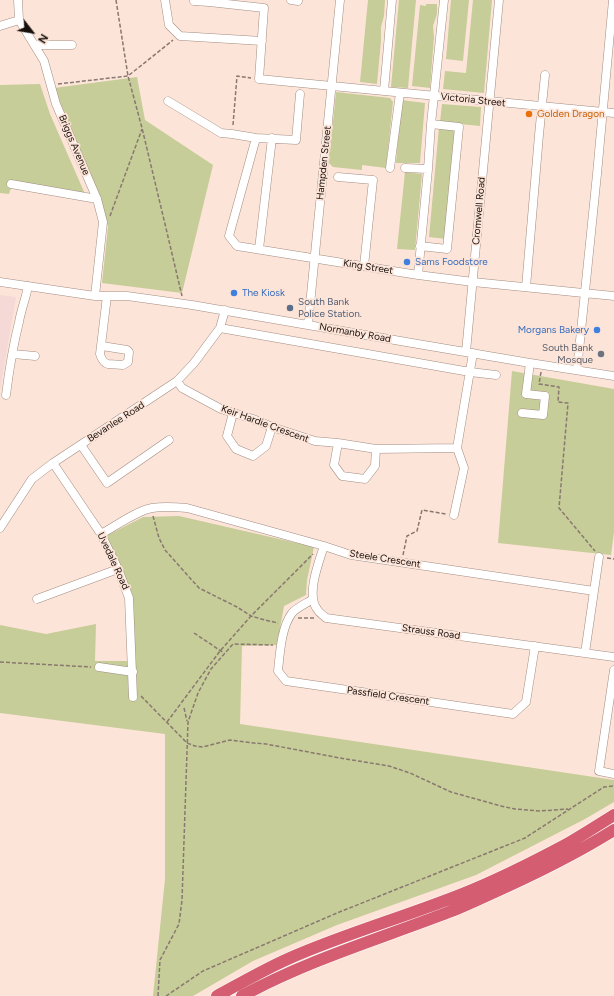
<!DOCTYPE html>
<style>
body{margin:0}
#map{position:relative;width:614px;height:996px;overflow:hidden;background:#fde4d8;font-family:Figtree,sans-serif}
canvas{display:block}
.north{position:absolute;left:12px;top:12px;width:40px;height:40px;-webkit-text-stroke:3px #fde4d8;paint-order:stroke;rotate:121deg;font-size:11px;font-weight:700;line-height:16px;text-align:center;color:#170f0b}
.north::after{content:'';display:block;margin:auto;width:14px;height:18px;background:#170f0b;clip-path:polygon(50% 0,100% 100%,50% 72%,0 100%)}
</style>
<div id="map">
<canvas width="614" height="996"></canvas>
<div class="north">N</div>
</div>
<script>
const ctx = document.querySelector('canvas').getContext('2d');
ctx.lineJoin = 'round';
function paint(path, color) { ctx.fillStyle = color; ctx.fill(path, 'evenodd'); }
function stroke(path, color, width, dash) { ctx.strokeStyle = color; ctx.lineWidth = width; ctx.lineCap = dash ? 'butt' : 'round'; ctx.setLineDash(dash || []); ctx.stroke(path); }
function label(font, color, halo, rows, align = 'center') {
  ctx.font = font + ' Figtree,sans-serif'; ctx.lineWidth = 3.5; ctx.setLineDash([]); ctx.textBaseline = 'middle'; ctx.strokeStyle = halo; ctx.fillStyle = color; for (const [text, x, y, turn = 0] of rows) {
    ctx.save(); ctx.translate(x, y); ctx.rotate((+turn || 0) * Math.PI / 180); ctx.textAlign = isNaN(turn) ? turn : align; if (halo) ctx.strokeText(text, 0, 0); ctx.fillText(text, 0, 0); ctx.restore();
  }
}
const education = new Path2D(`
 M 0,295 L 16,297 L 0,391 Z`);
const green = new Path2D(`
 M 368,0 L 385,0 L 384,16 L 381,27 L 381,41 L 377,84 L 360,82 Z
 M 399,0 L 416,0 L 408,88 L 391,87 Z
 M 451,0 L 469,0 L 463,61 L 446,59 Z
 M 473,0 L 492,0 L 484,93 L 443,89 L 445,71 L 466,73 Z
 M 426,4 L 437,4 L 437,14 L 433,26 L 434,37 L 430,88 L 412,86 L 420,5 L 426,6 Z
 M 137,77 L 145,120 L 213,165 L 182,293 L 102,283 L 108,227 L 99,195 L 54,88 Z
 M 40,84 L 50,114 L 85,194 L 13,182 L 9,194 L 0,193 L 0,85 Z
 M 336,92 L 390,98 L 393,102 L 386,168 L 362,165 L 362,170 L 333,167 L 329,163 Z
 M 401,100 L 425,103 L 420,163 L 396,163 Z
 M 442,104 L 481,107 L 480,126 L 440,122 Z
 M 439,127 L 456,129 L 446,239 L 429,237 Z
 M 405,172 L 422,174 L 415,250 L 397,249 Z
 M 512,371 L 614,389 L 614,532 L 611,555 L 498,543 Z
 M 179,516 L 314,547 L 307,580 L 306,595 L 284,606 L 277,645 L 242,646 L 240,724 L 614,780 L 614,802 L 585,819 L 476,875 L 337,925 L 253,961 L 193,996 L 153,996 L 165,879 L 165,734 L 0,713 L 0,625 L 46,634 L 96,624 L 95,661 L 134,661 L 130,594 L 104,537 L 143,517 Z`);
const path = new Path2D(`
 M 116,0 L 128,76 L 142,128 L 165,224 L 182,296
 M 58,84 L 128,76 L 173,40
 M 233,125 L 237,76 L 251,78
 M 110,216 L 142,129
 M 541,372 L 539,384 L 559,387 L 558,402 L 568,403 L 559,508 L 595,551
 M 153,516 L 159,538 L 165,550 L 199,588 L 237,607 L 251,616 L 265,620 L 278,623
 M 403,555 L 407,536 L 417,531 L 422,510 L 446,514
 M 607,558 L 614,559
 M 298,618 L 314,618
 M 194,633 L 224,653
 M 0,662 L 91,667
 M 141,696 L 187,743 L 195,746 L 203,747 L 230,740 L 254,743 L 266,744 L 340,758 L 389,766 L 410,773 L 451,792 L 501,806 L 515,809 L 540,811 L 568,809
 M 184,708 L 187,721
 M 167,722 L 220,651 L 251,616 L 313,554
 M 158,996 L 160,960 L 179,924 L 182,900 L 188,722 L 198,693 L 211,669 L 233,644 L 273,645
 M 166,996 L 203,971 L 337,913 L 525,838 L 604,787 L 614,786`);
const minor = new Path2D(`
 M 18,0 L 19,20 L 44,61 L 56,104 L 97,199 L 103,222 L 95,296
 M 165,0 L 169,25 L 180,36 L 262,41
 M 209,0 L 209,2 L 264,8 L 259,79 L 614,113
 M 291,0 L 298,1 L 298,0
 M 194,1 L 209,2
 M 0,26 L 19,20
 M 35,45 L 72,45
 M 384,91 L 392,0
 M 168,101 L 221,133 L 232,134 L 256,138 L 296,140 L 300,94
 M 256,138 L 229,236 L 237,246 L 418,275 L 473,282 L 614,296
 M 390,168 L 400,93
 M 405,168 L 428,169
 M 338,177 L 373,180 L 364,266
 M 11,184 L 97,199
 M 420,246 L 447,249 L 459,127 L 431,124
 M 259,249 L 272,138
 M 418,275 L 428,169 L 431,124 L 444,0
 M 0,282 L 95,296 L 127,296 L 192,305 L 412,343 L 530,363 L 614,376
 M 526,287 L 539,135 L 545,75
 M 308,325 L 340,0
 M 220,328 L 470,372 L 496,375
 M 102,346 L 127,350 L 129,352 L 128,362 L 123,365 L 108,364 C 104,363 101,358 100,354 L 107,296
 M 466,352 L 499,0
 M 13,354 L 35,356
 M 577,370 L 597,174 L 613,0
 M 177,381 L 182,388 L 221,409 L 253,419 L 272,427 L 315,441 L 338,443 L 376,449 L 457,448
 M 6,395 C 9,371 13,346 19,322 C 21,310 26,298 28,286
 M 233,413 L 227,436 L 236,449 L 253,456 L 266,446 L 272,427
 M 522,413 L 543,415 L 545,396 L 526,394 L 530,363
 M 338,443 L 334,465 L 342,476 L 365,479 L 375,466 L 376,449
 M 81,445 L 107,483 L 169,440
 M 53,463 L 101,534 L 118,569 L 129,598 L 133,697
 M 454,515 L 464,468 L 457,448 L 473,353
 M 0,528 L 32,479 L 53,463 L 177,381 L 194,363 L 220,328 L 225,310
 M 101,534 C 116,526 136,511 152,508 C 164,506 176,507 187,508 L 324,546 L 351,555 L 594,591 L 585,653
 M 324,546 C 319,562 306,594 317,609 C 319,613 323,615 326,618 L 614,657
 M 594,591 L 599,557
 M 37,599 L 118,569
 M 313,599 C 307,603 296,608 292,613 C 281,628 280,653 278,671 L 286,681 L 513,714 L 526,702 L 535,646
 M 99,667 L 133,672
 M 614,670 L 599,771 L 614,774`);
const highway = new Path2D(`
 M 217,996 C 241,983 265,969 290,958 C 349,932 412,915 472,890 C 503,877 535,861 565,845 C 581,836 598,825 614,815
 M 242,996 C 308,960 379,939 449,912 C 462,907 475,901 488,895 C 531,876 574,855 614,830`);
const markers = [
 [529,114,4,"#e8710a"],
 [407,262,4,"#3f7fe0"],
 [234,293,4,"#3f7fe0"],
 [290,308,4,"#5c6f8a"],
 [597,330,4,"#3f7fe0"],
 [601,354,4,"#6b7280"]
];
const streetNames = [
 ["Victoria Street",473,100,6],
 ["Briggs Avenue",74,145,67],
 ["Hampden Street",324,163,-84],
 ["Cromwell Road",479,211,-85],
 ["King Street",368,267,9],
 ["Normanby Road",355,333,10],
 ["Bevanlee Road",116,422,-33],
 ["Keir Hardie Crescent",265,424,20],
 ["Steele Crescent",385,559,9],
 ["Uvedale Road",113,561,65],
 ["Strauss Road",431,632,8],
 ["Passfield Crescent",388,696,8]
];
const foodNames = [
 ["Golden Dragon",537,114]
];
const shopNames = [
 ["Sams Foodstore",415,262],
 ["The Kiosk",242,293],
 ["Morgans Bakery",589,330,"right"]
];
const serviceNames = [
 ["South Bank",298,302],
 ["Police Station.",298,314]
];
const worshipNames = [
 ["South Bank",593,348],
 ["Mosque",593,360]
];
paint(education, '#f4d9d6');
paint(green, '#c6cd98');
stroke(minor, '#a28c81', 9);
stroke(highway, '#fff', 13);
stroke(path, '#897870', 1.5, [4, 2]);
stroke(minor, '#fff', 8);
stroke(highway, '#d55d71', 12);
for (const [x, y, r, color] of markers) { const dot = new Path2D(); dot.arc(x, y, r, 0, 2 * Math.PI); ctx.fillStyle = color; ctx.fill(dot); stroke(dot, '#fde4d8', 1.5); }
label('10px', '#170f0b', '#fde4d8', streetNames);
label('10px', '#c56008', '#fde4d8', foodNames, 'left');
label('10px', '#366cbe', '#fde4d8', shopNames, 'left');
label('10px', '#4e5e75', '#fde4d8', serviceNames, 'left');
label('10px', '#5b616d', '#fde4d8', worshipNames, 'right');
</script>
